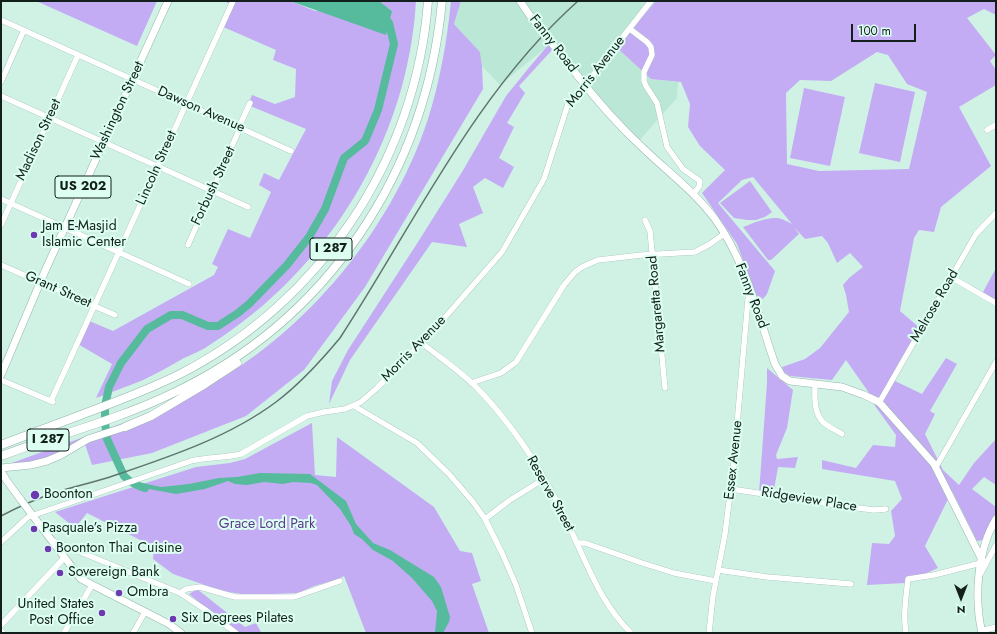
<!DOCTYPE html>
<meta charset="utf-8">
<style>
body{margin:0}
#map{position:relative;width:997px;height:634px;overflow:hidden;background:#cff2e5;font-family:Jost,sans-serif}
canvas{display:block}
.frame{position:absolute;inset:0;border:2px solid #131f1b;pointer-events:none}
.north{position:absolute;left:941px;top:578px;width:40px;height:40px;-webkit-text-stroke:3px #dcfff2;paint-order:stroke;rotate:180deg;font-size:11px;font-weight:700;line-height:16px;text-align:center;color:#131f1b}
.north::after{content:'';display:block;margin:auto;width:14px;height:18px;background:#131f1b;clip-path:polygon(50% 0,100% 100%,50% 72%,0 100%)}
.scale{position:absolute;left:851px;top:24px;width:65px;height:18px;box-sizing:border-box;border:2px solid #131f1b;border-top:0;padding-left:5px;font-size:12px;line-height:14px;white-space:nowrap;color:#131f1b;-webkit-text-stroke:3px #dcfff2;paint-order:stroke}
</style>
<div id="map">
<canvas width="997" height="634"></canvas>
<div class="frame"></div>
<div class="north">N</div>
<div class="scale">100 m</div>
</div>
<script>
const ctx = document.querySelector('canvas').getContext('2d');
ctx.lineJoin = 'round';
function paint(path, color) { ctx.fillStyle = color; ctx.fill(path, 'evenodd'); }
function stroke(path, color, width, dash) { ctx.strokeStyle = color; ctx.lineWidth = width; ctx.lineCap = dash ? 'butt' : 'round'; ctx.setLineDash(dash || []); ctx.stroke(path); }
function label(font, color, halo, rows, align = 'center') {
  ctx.font = font + ' Jost,sans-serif'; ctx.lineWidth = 4; ctx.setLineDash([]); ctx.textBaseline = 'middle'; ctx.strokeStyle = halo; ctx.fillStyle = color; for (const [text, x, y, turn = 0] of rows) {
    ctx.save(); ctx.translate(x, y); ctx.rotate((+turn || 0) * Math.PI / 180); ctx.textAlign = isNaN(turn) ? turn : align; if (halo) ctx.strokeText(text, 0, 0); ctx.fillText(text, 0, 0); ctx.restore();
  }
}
const built = new Path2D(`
 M 461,1 L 656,1 L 616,47 L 651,79 L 678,82 L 677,98 L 637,143 L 549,45 L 500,85 L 482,66 L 480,52 L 454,24 Z`);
const green = new Path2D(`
 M 36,1 L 157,1 L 137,46 Z
 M 224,1 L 290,1 L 315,11 L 392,11 L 379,1 L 416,1 C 408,140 328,270 211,344 C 203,350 193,354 184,358 C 170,366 156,374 141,381 C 126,387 111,392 96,398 L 112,364 L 76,343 L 87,320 L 113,331 L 214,275 L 218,267 L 212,264 L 228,229 L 250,238 L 271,192 L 259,185 L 264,173 L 279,180 L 306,129 L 248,105 L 252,95 L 275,104 L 295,97 L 296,69 L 273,60 L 276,50 L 221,26 L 230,4 Z
 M 451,1 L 461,1 L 454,24 L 480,52 L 482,66 L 483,89 L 365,287 L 304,370 L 246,416 L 152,453 L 92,465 L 84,441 L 45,461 L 9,464 C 40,453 72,441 103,430 C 132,420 160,410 187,397 C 297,344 390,235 428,119 C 440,81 447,41 451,1 Z
 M 656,1 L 996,1 L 996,15 L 984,9 L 967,18 L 996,55 L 990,61 L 996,70 L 996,85 L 959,107 L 991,166 L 941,207 L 934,232 L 919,230 L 914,238 L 900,311 L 921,329 L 893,380 L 922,394 L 946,358 L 957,364 L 930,411 L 935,414 L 925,434 L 943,470 L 959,485 L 974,463 L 996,439 L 996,485 L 984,477 L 972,489 L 996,507 L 996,514 L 983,540 L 977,541 L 952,491 L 925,546 L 938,568 L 905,583 L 867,585 L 872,543 L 889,544 L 895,536 L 891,511 L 902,499 L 895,481 L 822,469 L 822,460 L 856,468 L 873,445 L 895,447 L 896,435 L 875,406 L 867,390 L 846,360 L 832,380 L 790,376 L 784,372 L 782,367 L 805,359 L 820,348 L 849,312 L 846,295 L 843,285 L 849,278 L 863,267 L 850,253 L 837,263 L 828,243 L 822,236 L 805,239 L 794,227 L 799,234 L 771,260 L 768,260 L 743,227 C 753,223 766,217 778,218 C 783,219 788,222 792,224 L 753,177 L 742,180 L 718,203 L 775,271 L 767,294 L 763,299 L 756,295 L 737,244 L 702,193 L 725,170 L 700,146 L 688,127 L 690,104 L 681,82 L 651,79 L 616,47 ZM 877,52 L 888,55 L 907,84 L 927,92 L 909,169 L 819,171 L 787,164 L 786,93 L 800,80 L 831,81 Z
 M 549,44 L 553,49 L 519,86 L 525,93 L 507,123 L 514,127 L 499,158 L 514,167 L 503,188 L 485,178 L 473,187 L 483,213 L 459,224 L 467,247 L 432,242 L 350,360 L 329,404 L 332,381 L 348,350 L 418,242 L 462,172 L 506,96 L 527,70 Z
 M 875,83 L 915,92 L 900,162 L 859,153 Z
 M 804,88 L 845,97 L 830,166 L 790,158 Z
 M 750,181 L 772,212 L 765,217 L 756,220 L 747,220 L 734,218 L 720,203 Z
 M 996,268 L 996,302 L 982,294 Z
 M 767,368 L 793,390 L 787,428 L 776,455 L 777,459 L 798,457 L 795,468 L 778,467 L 773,495 L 759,493 L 767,383 Z
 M 312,423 L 315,475 L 336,477 L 337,437 L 434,507 L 460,551 L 472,553 L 481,581 L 472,584 L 489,633 L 366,633 L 344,576 L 339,579 L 314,586 L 299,593 L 248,595 L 222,591 L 173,574 L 153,559 L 154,547 L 87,513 L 75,528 L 55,512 L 196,467 L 230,463 L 245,459 Z
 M 197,589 L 245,627 L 256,623 L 261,632 L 263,633 L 237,633 L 189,594 Z`);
const water = new Path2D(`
 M 290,1 L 379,1 L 392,11 L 386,35 Z
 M 260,473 L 310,474 L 346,501 L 356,524 L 373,543 L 390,550 L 434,577 L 441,587 L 450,617 L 449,622 L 443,633 L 435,633 L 437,611 L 432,601 L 412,578 L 393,561 L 373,550 L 362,539 L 354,534 L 351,526 L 340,509 L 317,485 L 311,483 L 293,482 L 283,484 L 264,482 L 247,485 L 235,484 L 228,481 L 205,489 L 176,494 L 133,486 L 142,483 L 161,487 L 189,484 L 219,478 L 237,477 Z`);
const river = new Path2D(`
 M 145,488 C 137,486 130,482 124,476 L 107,439 L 105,422 L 105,406 L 109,387 L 121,363 L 147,329 L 171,315 L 182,315 L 208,326 L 218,326 L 238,313 L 249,304 L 287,265 L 309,237 L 325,209 L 344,158 L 365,141 L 378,110 L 394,44 L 389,23 L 372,1`);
const minor = new Path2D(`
 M 1,20 L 291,151
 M 630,29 L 647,42 L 651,47 L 652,55 L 644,72 L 644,81 L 646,86 L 657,103 L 667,147 L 683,169 L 700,181 L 699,187 L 693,194
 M 1,82 L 24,30
 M 1,96 L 248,207
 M 239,127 L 250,103
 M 987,130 L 996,125
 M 1,199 L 189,284
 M 645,220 L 650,231 L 665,388
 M 1,225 L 78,55
 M 188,245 L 240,128
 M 1,265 L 115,315
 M 951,277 L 996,303
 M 422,343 C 439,357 460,371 476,387 C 500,411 529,450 545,480 C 556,499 566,519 575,539 C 591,574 603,605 631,633
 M 1,380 L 53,402
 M 471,383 L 501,373 L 516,362 L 564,285 L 575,272 L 582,267 L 598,260 L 642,255 L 695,252 L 710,244 L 724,234
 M 815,384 C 815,396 813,412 823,422 C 828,427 836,430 842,434
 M 51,401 L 233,1
 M 879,403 L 976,234 L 996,213
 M 354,406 L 417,443 L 449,474 L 473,502 L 485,519 L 502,553 L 516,585 L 532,633
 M 936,467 L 996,362
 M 731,489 L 850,507 L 874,510 L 886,509
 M 485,519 L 510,500 L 544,479
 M 51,540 L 180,593 L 204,609 L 236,633
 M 1,542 L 28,517 L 191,461 C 208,457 225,458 241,454 L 307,416 L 324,412 L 345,409 L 361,402 L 377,388 L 434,330 L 502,252 L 544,179 L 568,104 L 590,79 L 651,1
 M 577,543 L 585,543 L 642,563 L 674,573 L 716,581
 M 718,570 L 767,577 L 851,584
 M 981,573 L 996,545
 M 180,593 L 186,589 L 200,587 L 235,597 L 294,597 L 340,581
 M 1,625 L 64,558
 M 1,631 L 3,633
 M 981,631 L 996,627
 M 64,633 L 92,585
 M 133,633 L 145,612
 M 709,633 L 713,596 L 725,534 L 733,470 L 749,288
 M 906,633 C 903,615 906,597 908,579 L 934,575 L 981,563`);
const major = new Path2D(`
 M 520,1 L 531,17
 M 577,75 C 597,101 620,127 644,149 C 668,172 695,192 715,219 C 746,262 758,315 775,364 L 782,376 L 790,381 L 842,387 L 864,395 L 879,402 L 934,464 L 982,560
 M 1,375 L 45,271 L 168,1
 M 1,468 L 31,465 L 47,461 L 61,455 L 88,439 L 125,427
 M 1,471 L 7,481 L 21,500
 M 30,512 L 81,579 L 169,624 L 181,633
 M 982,633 C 974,598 977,550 996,519`);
const highway = new Path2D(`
 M 125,427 L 151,416 L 205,384 L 237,363
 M 1,445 C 32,433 63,422 94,410 C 123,399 152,388 180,374 C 321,302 416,159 428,1
 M 1,456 C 57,435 117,420 171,394 C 329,320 426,172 442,1`);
const rail = new Path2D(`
 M 1,516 C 18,507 36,499 54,493 C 72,487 91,483 110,477 C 166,458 228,438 276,402 C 300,384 320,362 340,338 C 415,223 474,94 578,1`);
const majorBridge = new Path2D(`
 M 531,17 L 577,75
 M 21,500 L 30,512`);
const markers = [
 [34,235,4,"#6d39b0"],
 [35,495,5,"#6d39b0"],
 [34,529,4,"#6d39b0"],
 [48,549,4,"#6d39b0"],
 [60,573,4,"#6d39b0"],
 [119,593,4,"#6d39b0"],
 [102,613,4,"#6d39b0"],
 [173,619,4,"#6d39b0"]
];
const shields = [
 [83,187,56],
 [331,249,42],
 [48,440,42]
];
const shieldNames = [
 ["US 202",83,187],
 ["I 287",331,249],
 ["I 287",48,440]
];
const streetNames = [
 ["Fanny Road",553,44,52],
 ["Morris Avenue",596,72,-52],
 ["Dawson Avenue",201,110,24],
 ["Washington Street",118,111,-65],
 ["Madison Street",39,140,-65],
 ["Lincoln Street",157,168,-66],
 ["Forbush Street",214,186,-65],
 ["Grant Street",58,290,24],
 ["Fanny Road",751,296,69],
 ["Margaretta Road",657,304,-95],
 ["Melrose Road",935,306,-60],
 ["Morris Avenue",414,349,-46],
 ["Essex Avenue",734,460,-84],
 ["Reserve Street",550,494,61],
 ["Ridgeview Place",809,500,9]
];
const poiNames = [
 ["Jam E-Masjid",42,227],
 ["Islamic Center",42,243],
 ["Boonton",44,495],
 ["Pasquale’s Pizza",42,529],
 ["Boonton Thai Cuisine",56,549],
 ["Sovereign Bank",68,573],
 ["Ombra",127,593],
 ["United States",94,605,"right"],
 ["Post Office",94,621,"right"],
 ["Six Degrees Pilates",181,619]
];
const parkNames = [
 ["Grace Lord Park",267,525]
];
paint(built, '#bbe7d7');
paint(green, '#c4acf4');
paint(water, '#56ba9d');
stroke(river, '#56ba9d', 8);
stroke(minor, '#94b5a9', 6);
stroke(major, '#94b5a9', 8);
stroke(highway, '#94b5a9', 9);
stroke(minor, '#fff', 5.5);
stroke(major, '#fff', 7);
stroke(highway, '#fff', 8);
stroke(rail, '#5f756d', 1.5);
stroke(majorBridge, '#94b5a9', 8, []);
stroke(majorBridge, '#fff', 7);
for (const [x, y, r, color] of markers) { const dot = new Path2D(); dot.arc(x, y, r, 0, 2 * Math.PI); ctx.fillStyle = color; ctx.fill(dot); stroke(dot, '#dcfff2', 1.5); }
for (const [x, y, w] of shields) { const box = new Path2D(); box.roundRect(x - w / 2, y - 11, w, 22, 3); ctx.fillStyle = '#dcfff2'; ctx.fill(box); stroke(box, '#131f1b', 1); }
label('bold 13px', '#131f1b', null, shieldNames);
label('14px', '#131f1b', '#dcfff2', streetNames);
label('14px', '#131f1b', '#dcfff2', poiNames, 'left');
label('14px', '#5a388b', '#dcfff2', parkNames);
</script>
